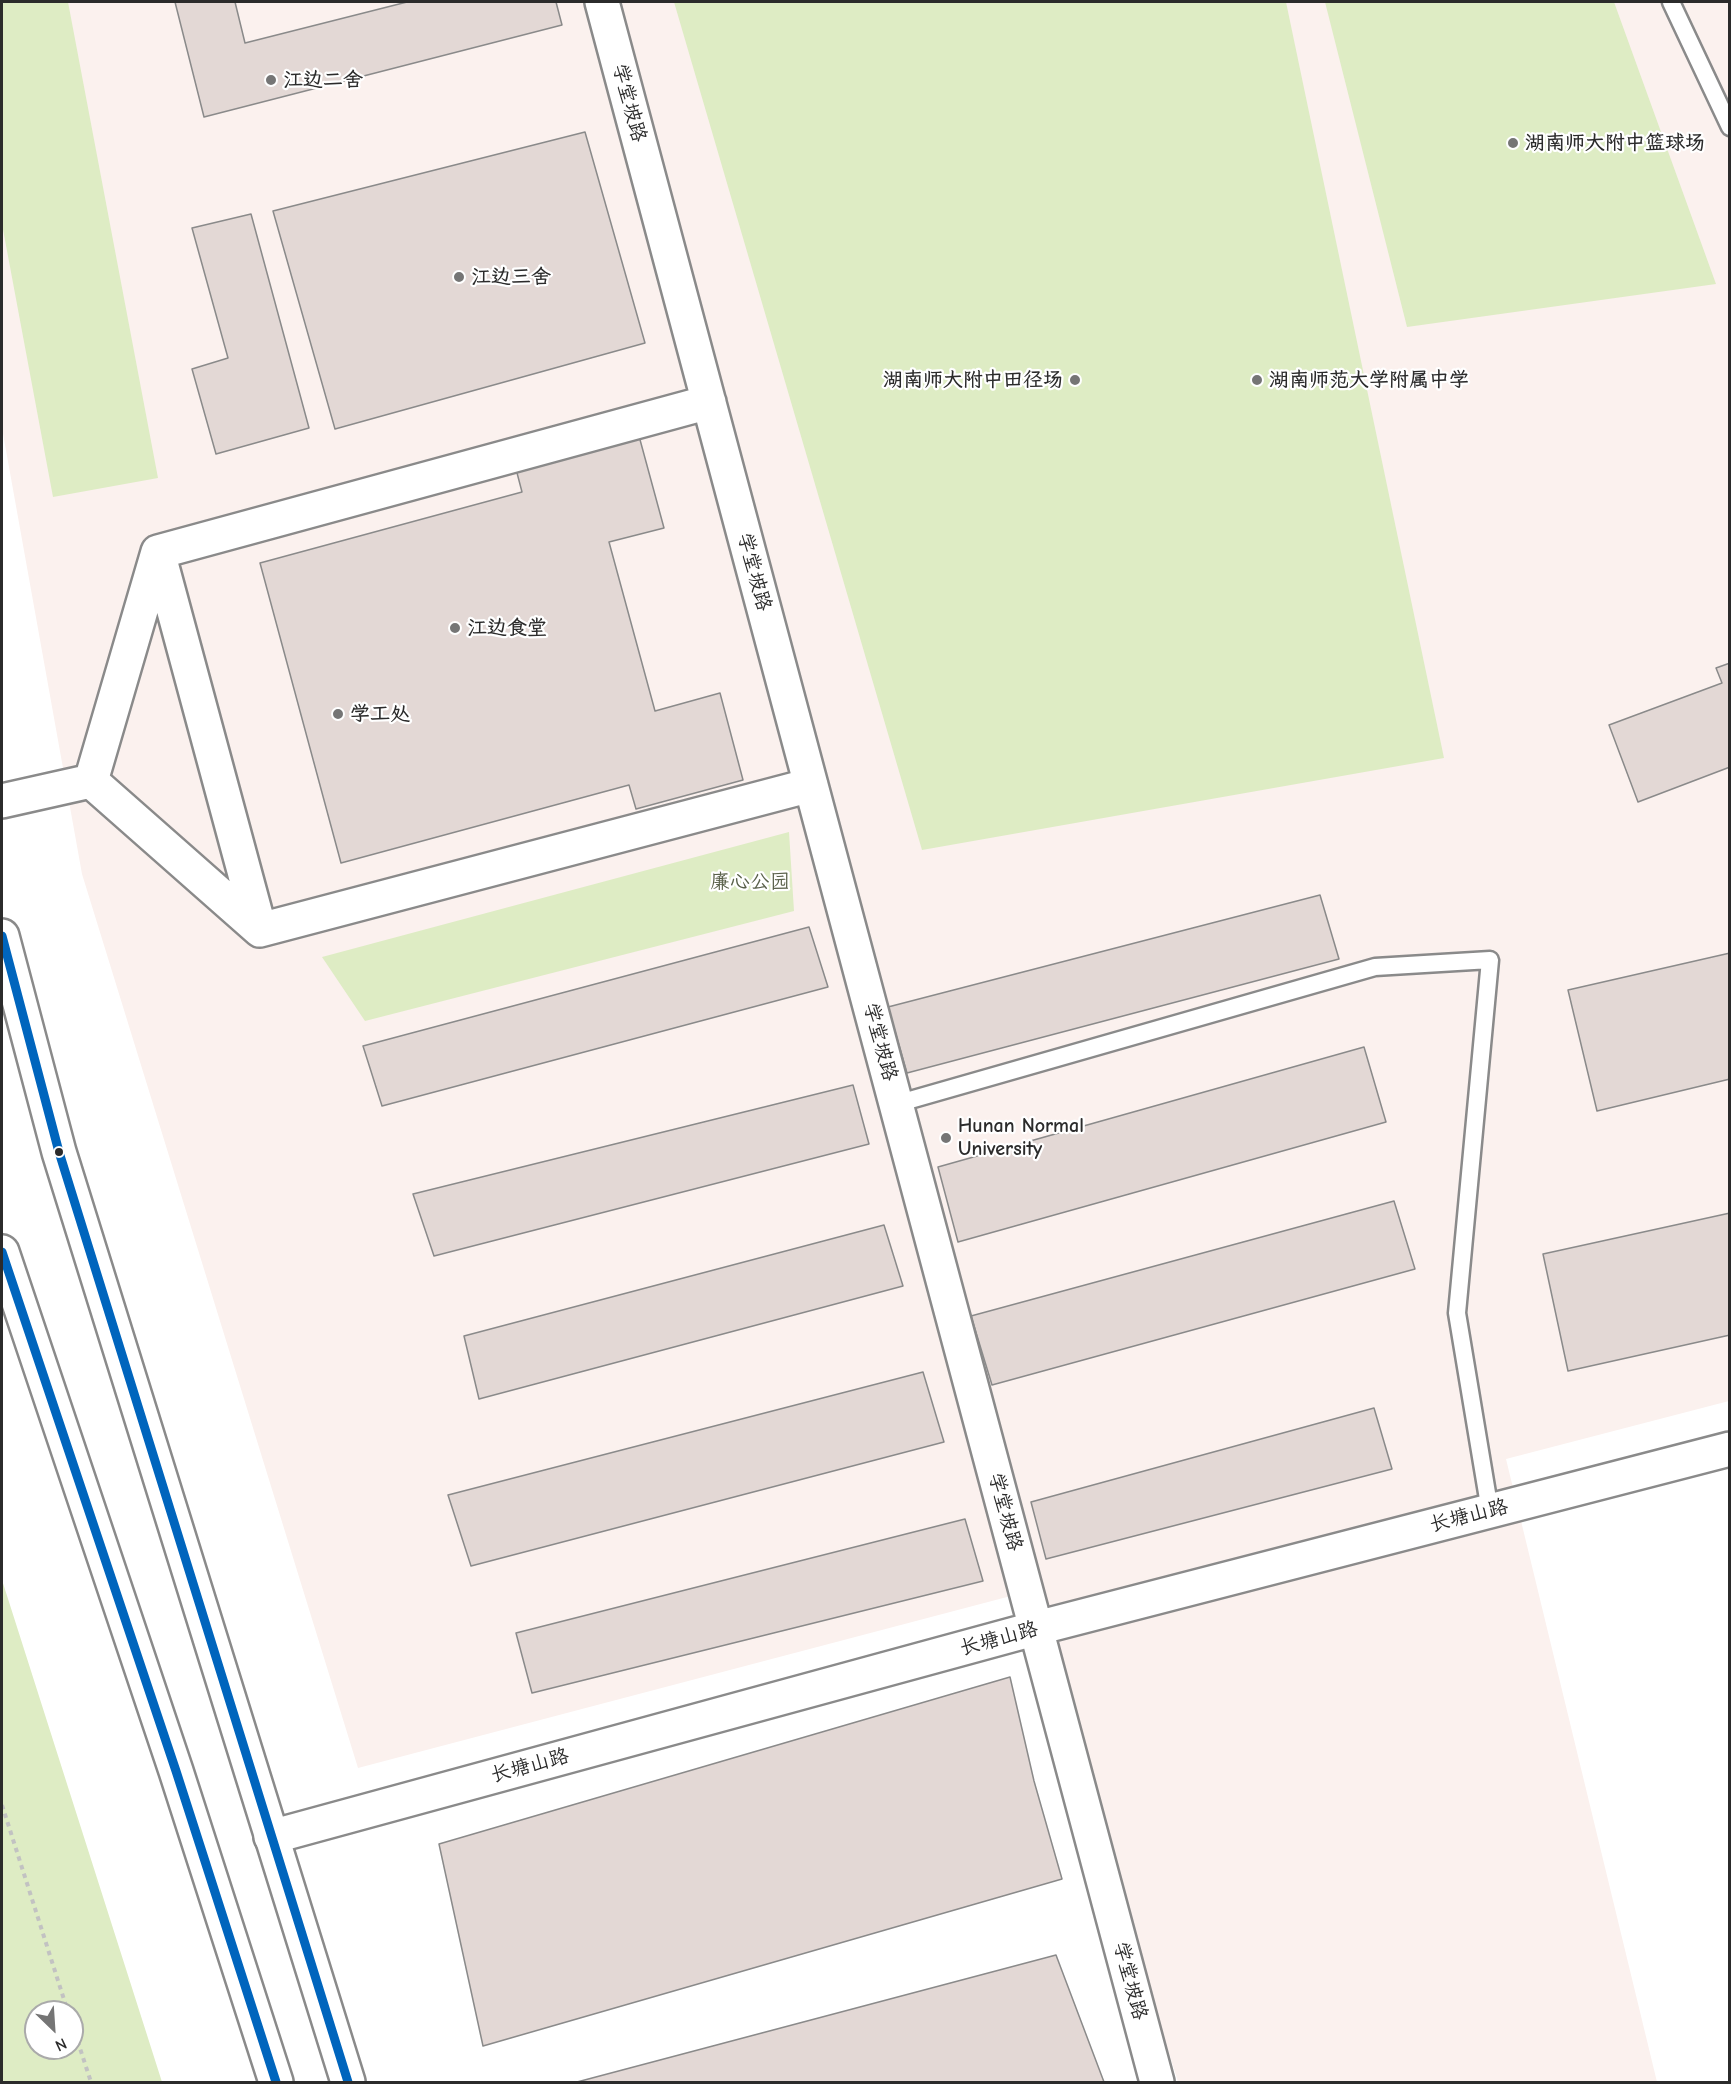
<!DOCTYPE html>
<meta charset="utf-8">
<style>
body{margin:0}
#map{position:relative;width:1731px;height:2084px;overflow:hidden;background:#fff;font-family:"Comic Neue",sans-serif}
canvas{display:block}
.frame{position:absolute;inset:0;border:3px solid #2b2b2b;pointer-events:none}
.north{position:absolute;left:24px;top:2000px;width:60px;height:60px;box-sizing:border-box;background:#fff;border:2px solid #aaa;border-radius:50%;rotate:155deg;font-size:16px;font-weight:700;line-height:24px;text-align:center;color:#2b2b2b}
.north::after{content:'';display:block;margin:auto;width:21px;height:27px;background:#757575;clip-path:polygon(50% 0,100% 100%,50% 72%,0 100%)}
</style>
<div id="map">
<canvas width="1731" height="2084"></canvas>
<div class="frame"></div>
<div class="north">N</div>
</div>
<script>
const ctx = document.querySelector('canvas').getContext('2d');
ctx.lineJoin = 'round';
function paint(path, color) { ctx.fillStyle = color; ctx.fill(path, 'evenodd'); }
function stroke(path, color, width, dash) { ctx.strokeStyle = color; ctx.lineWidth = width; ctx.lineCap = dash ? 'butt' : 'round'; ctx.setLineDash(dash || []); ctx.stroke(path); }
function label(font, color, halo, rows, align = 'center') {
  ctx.font = font + ' "Comic Neue","LXGW WenKai TC",sans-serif'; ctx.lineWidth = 4.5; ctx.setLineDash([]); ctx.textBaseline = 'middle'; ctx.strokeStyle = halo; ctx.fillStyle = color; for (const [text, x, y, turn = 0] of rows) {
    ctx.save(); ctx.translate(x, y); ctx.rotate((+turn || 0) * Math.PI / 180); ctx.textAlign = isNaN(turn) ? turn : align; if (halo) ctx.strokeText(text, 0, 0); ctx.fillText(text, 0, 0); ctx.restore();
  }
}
const built = new Path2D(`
 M 2,2 L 1729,2 L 1729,1401 L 1506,1459 L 1657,2082 L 1178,2082 L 1026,1592 L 358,1768 L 82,874 L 2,428 Z`);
const green = new Path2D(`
 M 2,2 L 68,2 L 158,478 L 53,497 L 2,224 Z
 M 674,2 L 1286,2 L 1444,758 L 922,850 Z
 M 1325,2 L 1614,2 L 1716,284 L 1407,327 Z
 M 789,832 L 794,911 L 365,1021 L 322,957 Z
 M 2,1580 L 162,2082 L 2,2082 ZM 36,2012 L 72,2012 L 72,2048 L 36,2048 Z`);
const building = new Path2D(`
 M 175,2 L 235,2 L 245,43 L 407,2 L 556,2 L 562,25 L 204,117 Z
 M 585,132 L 645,343 L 335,429 L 273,211 Z
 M 251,214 L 309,428 L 216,454 L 192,369 L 228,358 L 192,228 Z
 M 639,436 L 664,528 L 609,542 L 655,711 L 720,693 L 743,780 L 636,809 L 629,785 L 341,863 L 260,563 L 522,492 L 516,469 Z
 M 1730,663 L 1730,767 L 1638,802 L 1609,725 L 1722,683 L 1716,668 Z
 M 1320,895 L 1339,959 L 907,1073 L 888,1007 Z
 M 809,927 L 828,987 L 382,1106 L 363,1046 Z
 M 1730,953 L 1730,1079 L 1597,1111 L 1568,990 Z
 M 1364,1047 L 1386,1122 L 958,1242 L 938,1167 Z
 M 853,1085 L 869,1144 L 434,1256 L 413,1194 Z
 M 1394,1201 L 1415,1269 L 992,1385 L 971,1316 Z
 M 1730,1213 L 1730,1335 L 1568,1371 L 1543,1254 Z
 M 884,1225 L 903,1286 L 479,1399 L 464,1336 Z
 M 923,1372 L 944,1442 L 471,1566 L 448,1495 Z
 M 1374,1408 L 1392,1469 L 1046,1559 L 1031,1502 Z
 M 965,1519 L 983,1581 L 532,1693 L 516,1633 Z
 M 1010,1677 L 1034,1781 L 1062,1879 L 483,2046 L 439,1844 Z
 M 1056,1955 L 1104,2082 L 577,2082 Z`);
const path = new Path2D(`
 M 2,1805 L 68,2012
 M 72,2024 L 91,2082`);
const lane = new Path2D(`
 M 1671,2 L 1730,127
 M 896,1104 L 1375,967 L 1490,960 L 1457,1313 L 1490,1511`);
const street = new Path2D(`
 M 602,2 L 1157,2082
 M 709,402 L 158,552 L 91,781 L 260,930 L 811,785
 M 158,552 L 260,930
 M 2,801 L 91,781
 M 271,1837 L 1037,1628 L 1730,1449`);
const primary = new Path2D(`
 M 2,936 L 59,1152 L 348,2082
 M 2,1252 L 176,1771 L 276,2082`);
const bus1 = new Path2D(`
 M 2,936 L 59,1152 L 348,2082
 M 2,1252 L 176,1771 L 276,2082`);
const markers = [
 [271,80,6,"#757575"],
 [1513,143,6,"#757575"],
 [459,277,6,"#757575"],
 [1075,380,6,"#757575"],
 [1257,380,6,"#757575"],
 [455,628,6,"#757575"],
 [338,714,6,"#757575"],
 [946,1138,6,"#757575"],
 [59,1152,5,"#2b2b2b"]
];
const poiNames = [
 ["江边二舍",283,80],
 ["湖南师大附中篮球场",1525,143],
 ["江边三舍",471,277],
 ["湖南师大附中田径场",1063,380,"right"],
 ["湖南师范大学附属中学",1269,380],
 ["江边食堂",467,628],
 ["学工处",350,714],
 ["Hunan Normal",958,1126],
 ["University",958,1149]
];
const streetNames = [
 ["学堂坡路",629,103,75],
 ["学堂坡路",754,572,75],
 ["学堂坡路",880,1042,75],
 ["学堂坡路",1005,1512,75],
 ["长塘山路",1469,1516,-14],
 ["长塘山路",999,1639,-15],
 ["长塘山路",530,1766,-15],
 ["学堂坡路",1130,1981,75]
];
const parkNames = [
 ["廉心公园",750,882]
];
paint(built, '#fbf1ee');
paint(green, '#deecc4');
paint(building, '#e3d8d5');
stroke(building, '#8a8a8a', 1.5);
stroke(lane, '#8a8a8a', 21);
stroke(street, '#8a8a8a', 38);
stroke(primary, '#8a8a8a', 38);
stroke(path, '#c2c2c2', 4, [4.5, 4.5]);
stroke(lane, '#fff', 16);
stroke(street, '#fff', 33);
stroke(primary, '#fff', 33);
stroke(bus1, '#0065bd', 9);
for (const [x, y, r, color] of markers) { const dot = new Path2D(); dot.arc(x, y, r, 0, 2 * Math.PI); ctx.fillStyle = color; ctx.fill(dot); stroke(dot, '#fff', 2); }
label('bold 20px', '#2b2b2b', '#fff', poiNames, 'left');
label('20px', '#2b2b2b', '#fff', streetNames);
label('20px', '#59604a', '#fff', parkNames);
</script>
